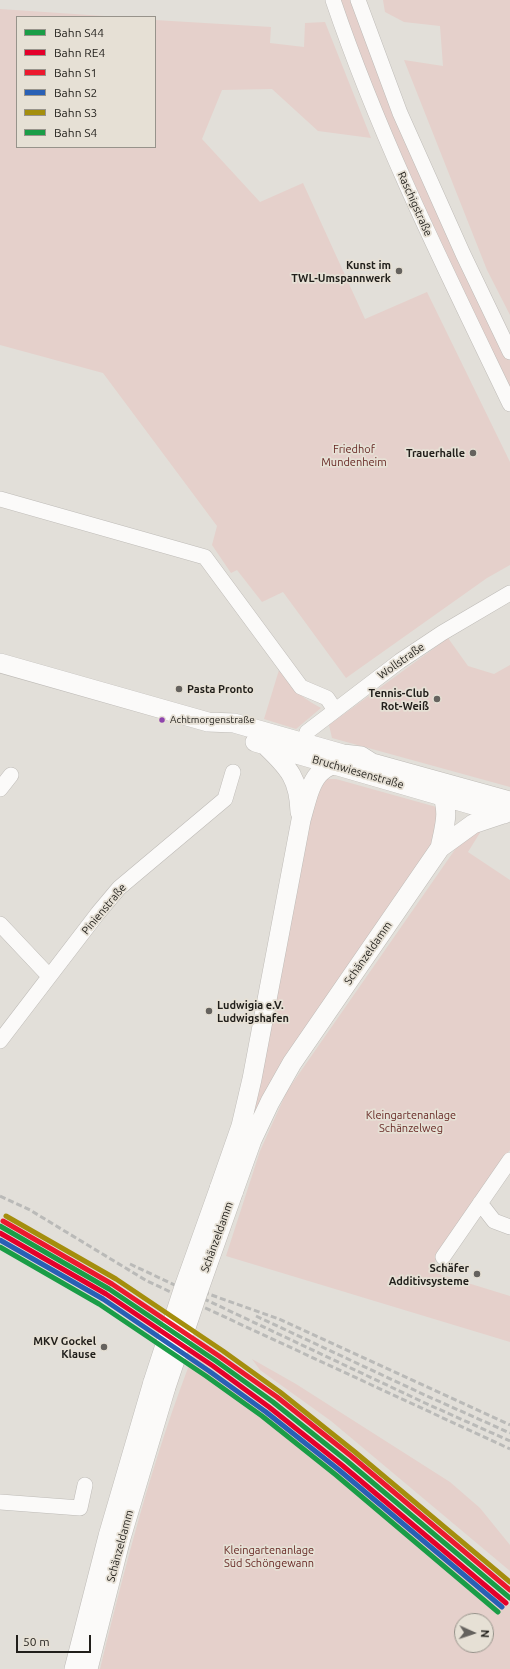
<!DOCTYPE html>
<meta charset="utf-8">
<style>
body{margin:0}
#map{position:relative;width:510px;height:1669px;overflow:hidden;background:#e2dfd9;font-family:Ubuntu,sans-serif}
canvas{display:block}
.legend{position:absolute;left:16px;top:16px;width:140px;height:132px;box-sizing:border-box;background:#e6e0d5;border:1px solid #97938b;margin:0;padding:5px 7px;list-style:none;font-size:12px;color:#211f1b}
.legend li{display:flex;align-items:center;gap:8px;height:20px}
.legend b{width:20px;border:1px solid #97938b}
.north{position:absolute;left:454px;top:1613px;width:40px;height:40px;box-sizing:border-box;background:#e6e0d5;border:1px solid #97938b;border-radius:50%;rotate:93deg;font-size:11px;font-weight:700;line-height:16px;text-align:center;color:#211f1b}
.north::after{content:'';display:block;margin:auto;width:14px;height:18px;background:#65625e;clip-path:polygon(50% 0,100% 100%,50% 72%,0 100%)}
.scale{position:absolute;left:16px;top:1635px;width:75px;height:18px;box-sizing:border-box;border:2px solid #211f1b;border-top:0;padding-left:5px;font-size:12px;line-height:14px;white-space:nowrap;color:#211f1b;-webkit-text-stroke:3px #e6e0d5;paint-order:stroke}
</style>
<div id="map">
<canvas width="510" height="1669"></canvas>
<ul class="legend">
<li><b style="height:5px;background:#1a9d47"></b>Bahn S44</li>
<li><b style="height:5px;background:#e4002b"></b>Bahn RE4</li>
<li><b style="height:5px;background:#ec192e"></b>Bahn S1</li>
<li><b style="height:5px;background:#2960b5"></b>Bahn S2</li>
<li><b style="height:5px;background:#a48e0d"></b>Bahn S3</li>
<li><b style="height:5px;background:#1a9d47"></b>Bahn S4</li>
</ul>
<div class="north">N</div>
<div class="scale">50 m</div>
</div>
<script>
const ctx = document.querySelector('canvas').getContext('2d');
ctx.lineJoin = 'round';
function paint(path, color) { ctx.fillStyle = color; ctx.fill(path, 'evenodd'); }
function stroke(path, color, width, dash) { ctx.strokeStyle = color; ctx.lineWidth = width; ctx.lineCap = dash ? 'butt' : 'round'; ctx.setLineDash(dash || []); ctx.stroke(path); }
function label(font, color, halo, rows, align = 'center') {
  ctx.font = font + ' Ubuntu,sans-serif'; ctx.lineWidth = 3.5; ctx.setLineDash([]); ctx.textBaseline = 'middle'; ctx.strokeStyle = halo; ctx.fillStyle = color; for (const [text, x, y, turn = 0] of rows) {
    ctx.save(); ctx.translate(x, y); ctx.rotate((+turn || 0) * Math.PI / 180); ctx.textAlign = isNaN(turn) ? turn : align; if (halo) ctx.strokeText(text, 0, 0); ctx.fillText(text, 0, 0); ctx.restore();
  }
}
const green = new Path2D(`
 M 333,0 L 358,0 L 510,352 L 510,404 Z
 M 383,0 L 510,0 L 510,315 L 487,270 L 404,60 L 443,66 L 440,26 L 404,22 L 385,12 Z
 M 0,9 L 119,17 L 17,17 L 17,147 L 155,147 L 155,20 L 271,27 L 270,43 L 304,47 L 305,23 L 325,22 L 371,138 L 318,131 L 272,89 L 222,90 L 202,139 L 260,202 L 303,183 L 365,319 L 427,292 L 510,462 L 510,565 L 487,578 L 346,678 L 283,592 L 262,602 L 237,570 L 231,573 L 212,545 L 217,526 L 103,373 L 0,345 Z
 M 448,638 L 468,666 L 494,674 L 510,665 L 510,787 L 332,738 L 329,725 Z
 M 279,670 C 294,690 299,696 321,708 L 296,729 L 264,719 Z
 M 326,779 L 336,779 L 440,808 L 438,841 L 245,1139 L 313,797 Z
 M 486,823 L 468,852 L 510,880 L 510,1150 L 436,1259 L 432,1272 L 510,1296 L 510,1342 L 226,1256 L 260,1151 L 287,1091 L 463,838 Z
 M 193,1355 L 280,1420 L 510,1605 L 510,1669 L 100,1669 C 126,1563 153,1457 193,1355 ZM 462,1621 L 486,1621 L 486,1645 L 462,1645 Z
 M 252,1359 L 296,1384 L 450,1482 L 480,1508 L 510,1545 L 510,1571 L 331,1421 L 260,1370 Z`);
const minor = new Path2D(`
 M 333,0 C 380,139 446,271 510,404
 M 358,0 L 400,113 L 463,254 L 510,352
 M 0,499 L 205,557 L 301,687 L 327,698 L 335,710
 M 304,743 L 307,732 L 400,661 L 442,633 L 510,593
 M 0,789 L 11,775
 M 0,924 L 49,976
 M 0,1041 L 98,913 L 119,888 L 225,799 L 233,772
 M 480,1203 L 494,1221 L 510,1227
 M 443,1257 L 510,1160
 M 0,1502 L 80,1508 L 85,1485`);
const major = new Path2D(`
 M 0,663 L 208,722 L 234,723 L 343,754 L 361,756 L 372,763 L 510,801
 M 255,742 L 504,814
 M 266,746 C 289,768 299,779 300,812
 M 440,848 C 445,824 450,812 440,788
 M 219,1189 L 241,1126 L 252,1079 L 301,820 C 311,785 313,760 357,762
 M 233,1193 L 252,1140 L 270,1102 L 292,1063 L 440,848 L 473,824 L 503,814
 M 74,1669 L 108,1536 L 153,1382
 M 88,1669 L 121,1538 L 166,1387`);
const rail = new Path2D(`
 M 0,1196 L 30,1210 L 147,1281 L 510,1449
 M 130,1264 L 425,1403 L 510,1441
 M 186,1286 L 279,1319 L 510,1425
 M 256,1316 L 427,1396 L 510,1433`);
const majorBridge = new Path2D(`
 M 153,1382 L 184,1287 L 219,1189
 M 166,1387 L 198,1292 L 233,1193`);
const rail1 = new Path2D(`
 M 0,1226 L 109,1289 L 216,1361 L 273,1402 L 347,1461 L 510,1598`);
const rail2 = new Path2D(`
 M 0,1233 L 106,1294 L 213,1366 L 269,1407 L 343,1466 L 506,1603`);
const rail3 = new Path2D(`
 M 3,1221 L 112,1284 L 219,1356 L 277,1397 L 351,1456 L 510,1590`);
const rail4 = new Path2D(`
 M 0,1240 L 103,1299 L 209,1371 L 266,1412 L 339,1470 L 502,1607`);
const rail5 = new Path2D(`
 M 6,1216 L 116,1279 L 223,1351 L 280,1392 L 355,1452 L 510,1582`);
const rail6 = new Path2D(`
 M 0,1247 L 99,1304 L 206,1376 L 262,1416 L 336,1475 L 498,1612`);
const markers = [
 [399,271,4,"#65625e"],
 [473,453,4,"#65625e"],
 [179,689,4,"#65625e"],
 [437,699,4,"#65625e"],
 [162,720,3.5,"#8e44ad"],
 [209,1011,4,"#65625e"],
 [477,1274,4,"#65625e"],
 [104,1347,4,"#65625e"]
];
const busNames = [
 ["Achtmorgenstraße",170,720]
];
const streetNames = [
 ["Raschigstraße",415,204,66],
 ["Wollstraße",401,661,-35],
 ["Bruchwiesenstraße",358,772,16],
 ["Pinienstraße",104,909,-50],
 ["Schänzeldamm",368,953,-55],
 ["Schänzeldamm",217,1237,-70],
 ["Schänzeldamm",120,1546,-75]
];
const poiNames = [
 ["Kunst im",391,265],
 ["TWL-Umspannwerk",391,278],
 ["Trauerhalle",465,453],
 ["Pasta Pronto",187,689,"left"],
 ["Tennis-Club",429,693],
 ["Rot-Weiß",429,706],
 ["Ludwigia e.V.",217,1005,"left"],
 ["Ludwigshafen",217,1018,"left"],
 ["Schäfer",469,1268],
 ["Additivsysteme",469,1281],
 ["MKV Gockel",96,1341],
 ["Klause",96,1354]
];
const parkNames = [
 ["Friedhof",354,449],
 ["Mundenheim",354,462],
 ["Kleingartenanlage",411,1115],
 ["Schänzelweg",411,1128],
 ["Kleingartenanlage",269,1550],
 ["Süd Schöngewann",269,1563]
];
paint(green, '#e5d0cb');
stroke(minor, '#bebbb7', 16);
stroke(major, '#bebbb7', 20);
stroke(minor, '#fbfaf9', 15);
stroke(major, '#fbfaf9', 19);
stroke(rail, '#babab8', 3, [6, 3]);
stroke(majorBridge, '#bebbb7', 20, []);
stroke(majorBridge, '#fbfaf9', 19);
stroke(rail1, '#1a9d47', 5);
stroke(rail2, '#e4002b', 5);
stroke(rail3, '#ec192e', 5);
stroke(rail4, '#2960b5', 5);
stroke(rail5, '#a48e0d', 5);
stroke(rail6, '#1a9d47', 5);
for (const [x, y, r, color] of markers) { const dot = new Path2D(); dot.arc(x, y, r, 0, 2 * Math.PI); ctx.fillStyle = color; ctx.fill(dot); stroke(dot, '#e6e0d5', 1.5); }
label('10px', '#211f1b', '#e6e0d5', busNames, 'left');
label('11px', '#211f1b', '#e6e0d5', streetNames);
label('bold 11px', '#211f1b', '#e6e0d5', poiNames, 'right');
label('11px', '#672925', '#e6e0d5', parkNames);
</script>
